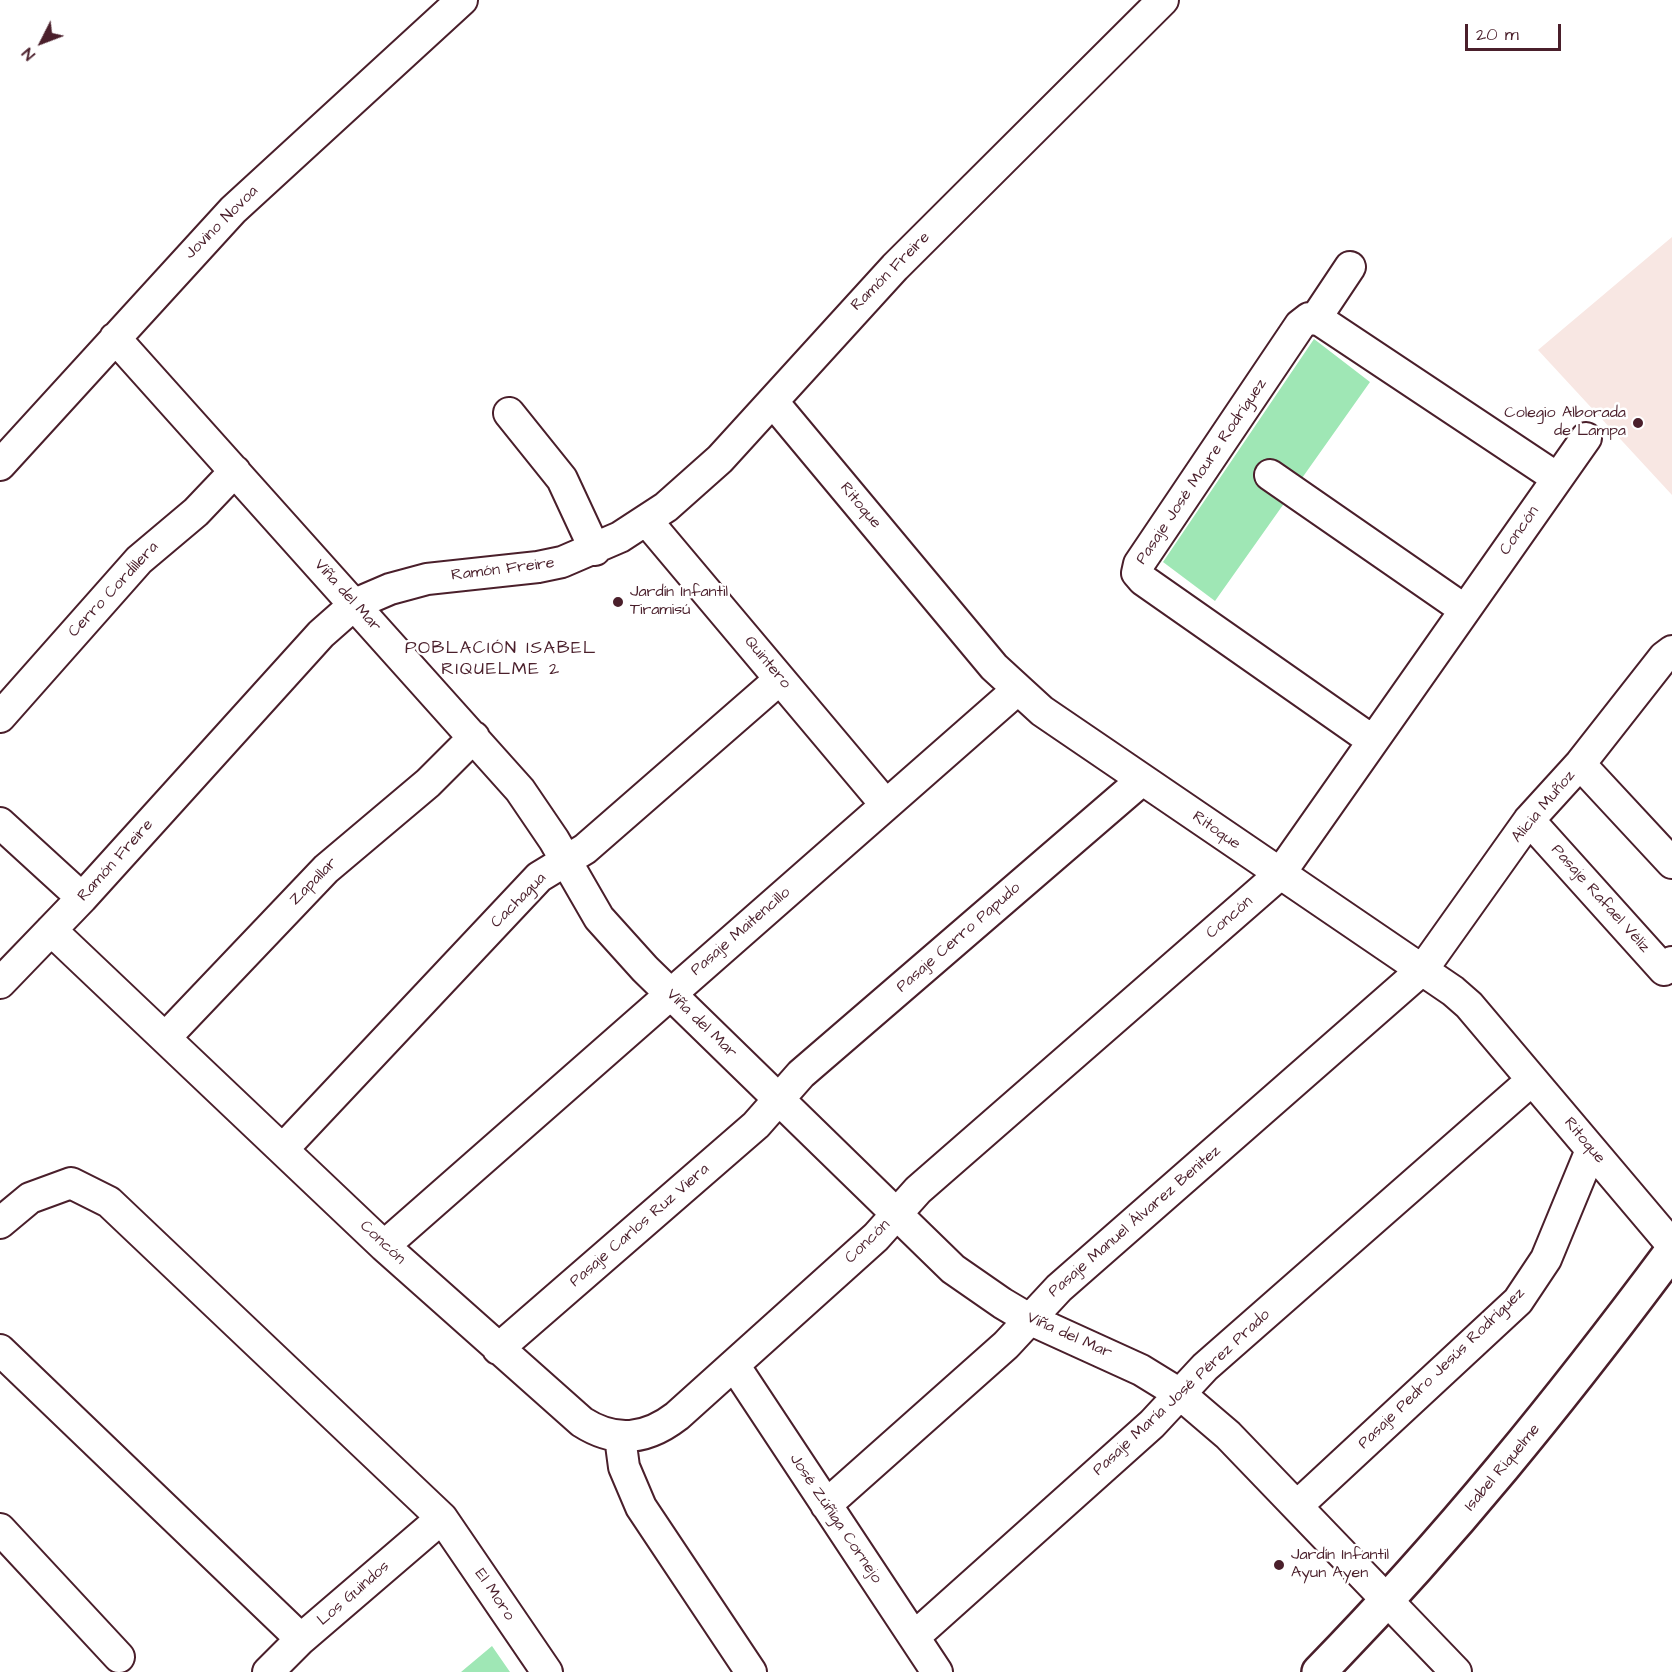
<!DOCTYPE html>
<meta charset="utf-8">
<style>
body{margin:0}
#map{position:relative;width:1672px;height:1672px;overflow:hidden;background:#fff;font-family:"Architects Daughter",sans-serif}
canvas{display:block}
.north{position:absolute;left:12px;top:12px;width:60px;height:60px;-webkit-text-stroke:4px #fff;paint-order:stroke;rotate:228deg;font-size:16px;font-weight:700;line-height:24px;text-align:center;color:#4a1f2b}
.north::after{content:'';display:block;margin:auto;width:21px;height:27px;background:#4a1f2b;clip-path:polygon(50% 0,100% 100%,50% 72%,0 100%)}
.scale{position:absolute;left:1465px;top:24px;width:96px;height:27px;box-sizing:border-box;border:3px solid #4a1f2b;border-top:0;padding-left:8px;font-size:18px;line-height:21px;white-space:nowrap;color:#4a1f2b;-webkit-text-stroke:4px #fff;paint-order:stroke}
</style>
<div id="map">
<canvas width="1672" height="1672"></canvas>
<div class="north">N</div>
<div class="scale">20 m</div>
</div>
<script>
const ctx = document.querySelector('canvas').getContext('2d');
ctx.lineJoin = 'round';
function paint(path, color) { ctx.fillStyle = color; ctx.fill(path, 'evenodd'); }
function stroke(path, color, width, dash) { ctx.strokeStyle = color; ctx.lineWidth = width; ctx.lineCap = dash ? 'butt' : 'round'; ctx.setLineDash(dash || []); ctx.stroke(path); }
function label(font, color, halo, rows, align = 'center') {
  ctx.font = font + ' "Architects Daughter",sans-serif'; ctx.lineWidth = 5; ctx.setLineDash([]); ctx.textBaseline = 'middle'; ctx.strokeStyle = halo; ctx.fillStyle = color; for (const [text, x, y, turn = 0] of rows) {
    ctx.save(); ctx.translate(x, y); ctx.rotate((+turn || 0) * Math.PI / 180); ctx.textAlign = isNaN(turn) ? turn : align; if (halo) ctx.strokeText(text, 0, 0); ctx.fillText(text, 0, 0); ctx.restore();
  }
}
const built = new Path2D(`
 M 1672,237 L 1672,495 L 1538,350 Z`);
const green = new Path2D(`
 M 1314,339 L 1370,382 L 1215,601 L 1163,562 Z
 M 492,1646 L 510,1672 L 461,1672 Z`);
const minor = new Path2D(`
 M 1316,318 L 1350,267
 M 115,338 L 520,790 L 554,840 L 599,918 L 645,969 L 953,1269 L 1002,1303 L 1029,1319 L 1141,1370 L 1180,1394 L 1228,1435 L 1456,1672
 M 773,402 L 994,667 L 1042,711 L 1453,991 L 1469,1005 L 1672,1245
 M 509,413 L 562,479 L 595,550
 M 0,465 L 233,210 L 462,0
 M 1270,475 L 1465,610
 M 647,521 L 886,805
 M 0,717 L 139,560 L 196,512 L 235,471
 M 1373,741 L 1143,580 L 1137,573 L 1139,564 L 1300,325 L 1309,318 L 1321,321 L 1557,478
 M 1580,764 L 1672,863
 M 1529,820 L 1664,970 L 1672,962
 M 0,823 L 82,898
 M 51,930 L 384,1246 L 582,1422 C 615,1443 646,1440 677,1416 L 876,1237 L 918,1190 L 1279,875 L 1586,438
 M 0,983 L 82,898 L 321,634 L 355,604 L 390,589 L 427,579 L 538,567 L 562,562 L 620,537 L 666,507 L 720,459 L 895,267 L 1163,0
 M 165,1038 L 326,869 L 428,783 L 474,737
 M 283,1149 L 539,877 L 585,849 L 780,679
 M 0,1223 L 30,1198 L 71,1183 L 109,1202 L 442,1518 L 547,1672
 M 384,1246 L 1017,690
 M 498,1349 L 756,1125 L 801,1074 L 1142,780
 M 0,1350 L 301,1639
 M 734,1365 L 937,1672
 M 620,1437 L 624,1467 L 641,1507 L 751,1672
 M 826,1505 L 1006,1345 L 1059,1288 L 1423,969 L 1529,820 L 1580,764 L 1664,657 L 1672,651
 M 1297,1506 L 1518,1301 L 1546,1259 L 1591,1150
 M 0,1529 L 119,1657
 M 914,1637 L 1152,1424 L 1205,1367 L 1532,1080
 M 268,1672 L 301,1639 L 442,1518`);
const secondary = new Path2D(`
 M 1319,1672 C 1448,1540 1562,1399 1672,1251`);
const markers = [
 [1638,423,6,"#4a1f2b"],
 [618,602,6,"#4a1f2b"],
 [1279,1565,6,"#4a1f2b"]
];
const streetNames = [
 ["Jovino Novoa",222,223,-45],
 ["Ramón Freire",891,272,-45],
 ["Pasaje José Moure Rodríguez",1202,472,-56],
 ["Ritoque",860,506,50],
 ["Concón",1520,531,-55],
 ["Ramón Freire",503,570,-7],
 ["Cerro Cordillera",114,590,-47],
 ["Viña del Mar",347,596,48],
 ["Quintero",767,663,50],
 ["Alicia Muñoz",1544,807,-50],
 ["Ritoque",1216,831,35],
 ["Ramón Freire",116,861,-48],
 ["Zapallar",314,882,-45],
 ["Pasaje Rafael Véliz",1600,899,48],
 ["Cachagua",519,901,-45],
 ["Concón",1230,918,-41],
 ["Pasaje Maitencillo",741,932,-41],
 ["Pasaje Cerro Papudo",959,938,-41],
 ["Viña del Mar",701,1024,44],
 ["Ritoque",1584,1141,50],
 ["Pasaje Manuel Álvarez Benitez",1135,1222,-41],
 ["Pasaje Carlos Ruz Viera",640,1226,-41],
 ["Concón",868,1242,-44],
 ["Concón",382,1243,43],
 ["Viña del Mar",1069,1336,24],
 ["Pasaje Pedro Jesús Rodríguez",1442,1369,-44],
 ["Pasaje María José Pérez Prado",1182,1393,-43],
 ["Isabel Riquelme",1503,1468,-50],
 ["José Zúñiga Cornejo",835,1519,56],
 ["Los Guindos",354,1594,-41],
 ["El Moro",494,1595,56]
];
const poiNames = [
 ["Colegio Alborada",1626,414,"right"],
 ["de Lampa",1626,432,"right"],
 ["Jardín Infantil",630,593],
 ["Tiramisú",630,611],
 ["Jardín Infantil",1291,1556],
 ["Ayun Ayen",1291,1574]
];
const neighbourhoodNames = [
 ["POBLACIÓN ISABEL",501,649],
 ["RIQUELME 2",501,670]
];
paint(built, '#f8e7e3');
paint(green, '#9fe7b5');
stroke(minor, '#4a1f2b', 34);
stroke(secondary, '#4a1f2b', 38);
stroke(minor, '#fff', 30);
stroke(secondary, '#fff', 33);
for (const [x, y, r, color] of markers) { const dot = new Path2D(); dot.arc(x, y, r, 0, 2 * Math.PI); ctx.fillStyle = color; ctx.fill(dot); stroke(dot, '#fff', 2); }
label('16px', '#4a1f2b', '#fff', streetNames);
label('16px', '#4a1f2b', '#fff', poiNames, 'left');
ctx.letterSpacing = '1.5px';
label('18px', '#4a1f2b', '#fff', neighbourhoodNames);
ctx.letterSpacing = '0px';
</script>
